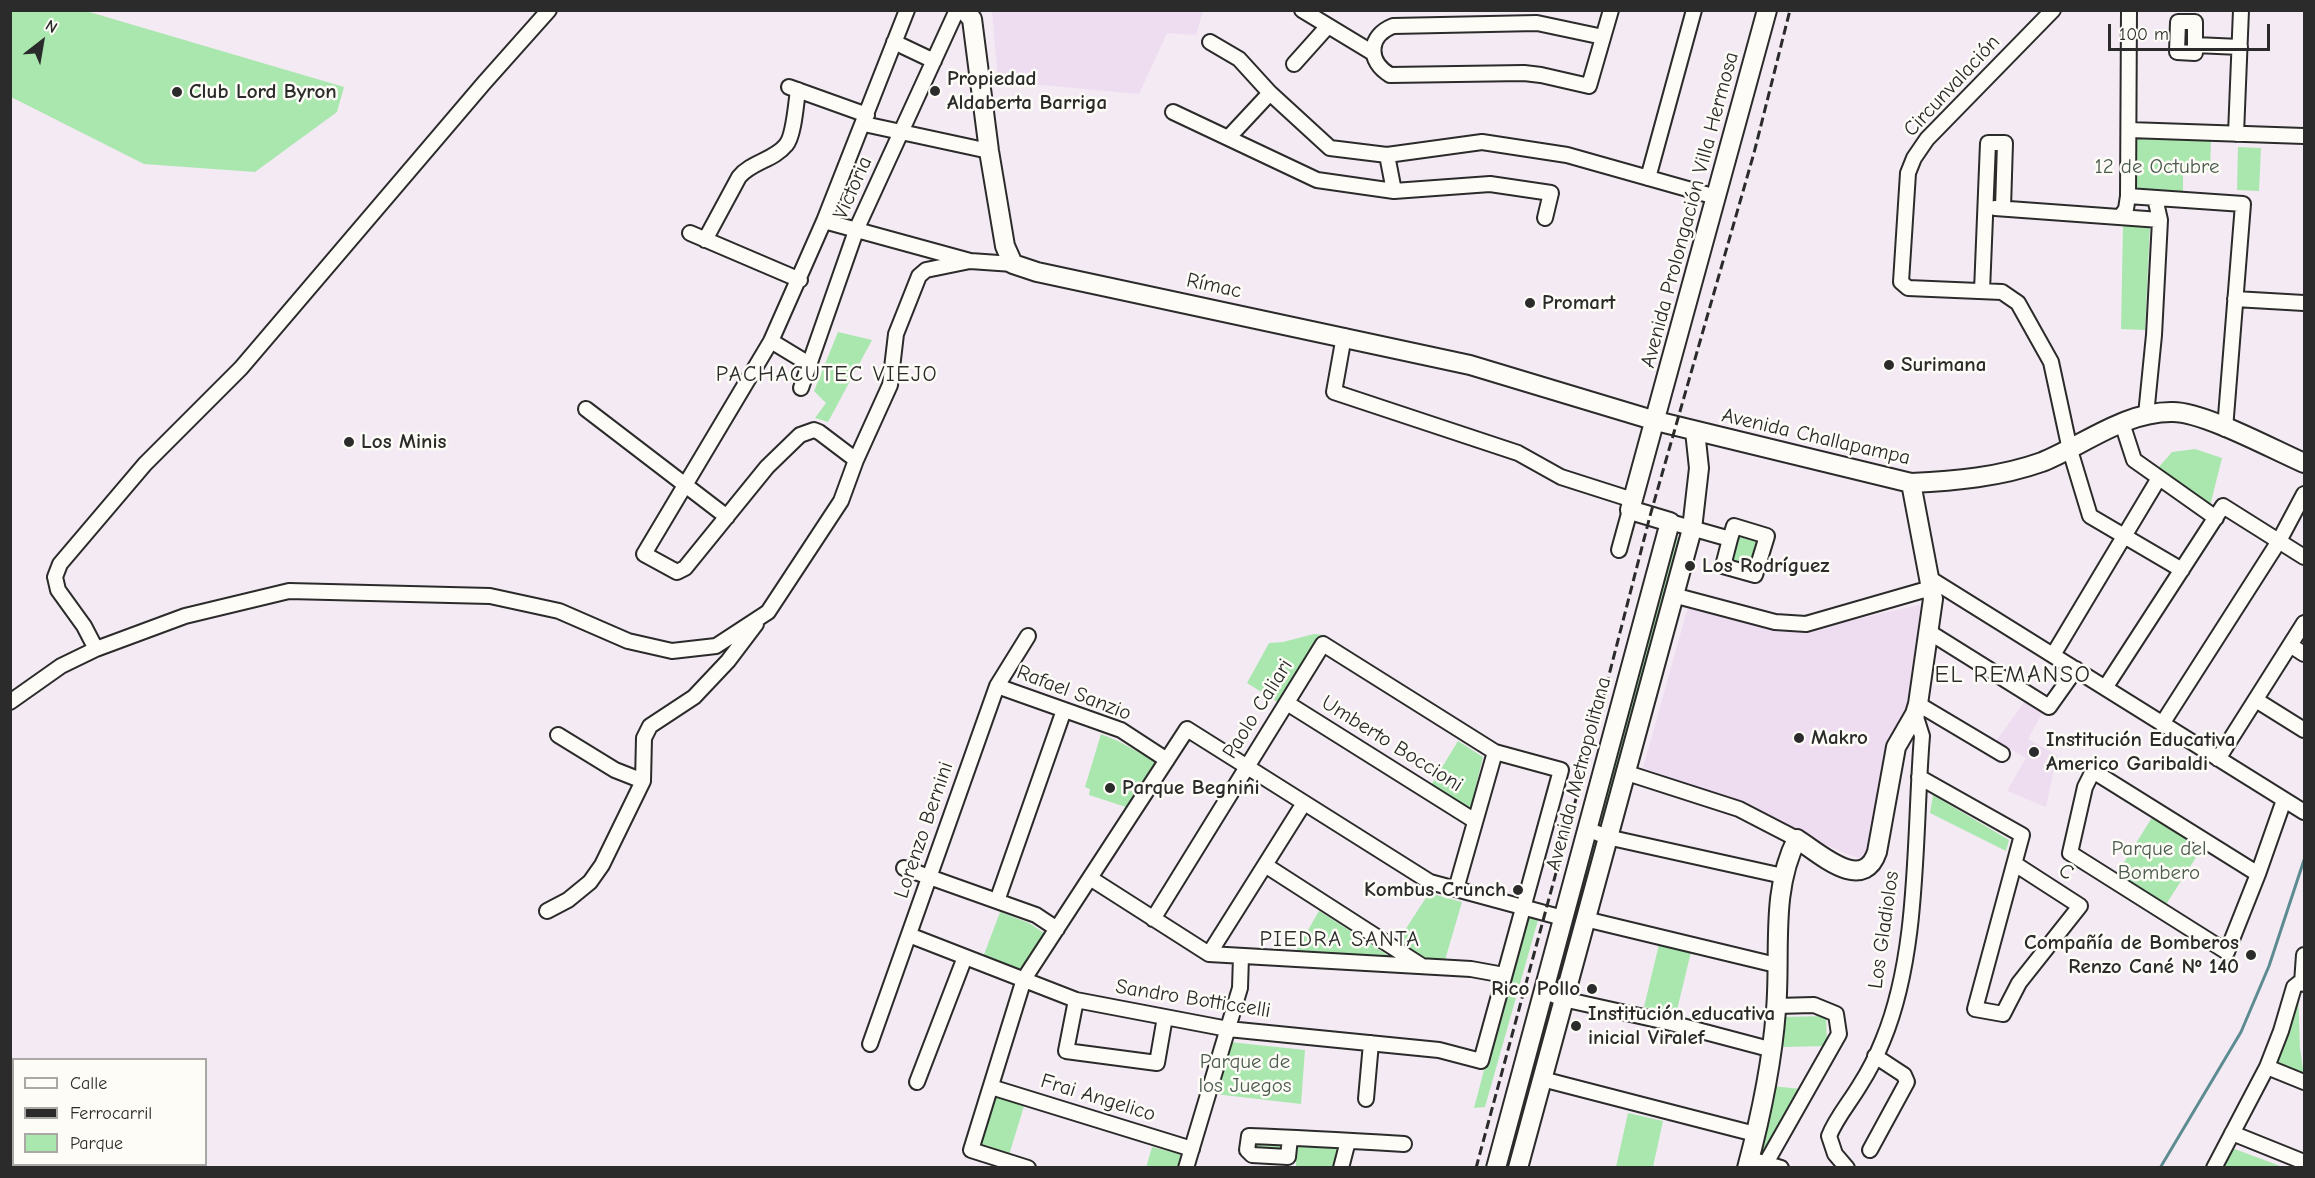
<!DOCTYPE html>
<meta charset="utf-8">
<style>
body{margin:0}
#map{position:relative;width:2315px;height:1178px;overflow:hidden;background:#f4eaf3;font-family:"Comic Neue",sans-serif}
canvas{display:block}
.frame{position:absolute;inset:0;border:12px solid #2b2b2b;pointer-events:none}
.legend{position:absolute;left:12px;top:1058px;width:195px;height:108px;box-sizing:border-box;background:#fdfcf7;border:2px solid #a9a8a5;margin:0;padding:8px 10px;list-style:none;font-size:18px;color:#2b2b2b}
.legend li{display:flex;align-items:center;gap:12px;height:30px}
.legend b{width:30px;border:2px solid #a9a8a5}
.north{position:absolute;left:12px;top:12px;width:60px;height:60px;-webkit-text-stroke:4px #fdfcf7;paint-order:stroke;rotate:31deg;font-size:16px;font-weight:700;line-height:24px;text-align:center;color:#2b2b2b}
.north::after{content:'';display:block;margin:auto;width:21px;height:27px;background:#2b2b2b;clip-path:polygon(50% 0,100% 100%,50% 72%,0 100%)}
.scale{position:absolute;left:2108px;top:24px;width:162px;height:27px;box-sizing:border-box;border:3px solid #2b2b2b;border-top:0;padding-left:8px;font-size:18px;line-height:21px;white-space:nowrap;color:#2b2b2b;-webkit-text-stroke:4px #fdfcf7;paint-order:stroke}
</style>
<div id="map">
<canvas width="2315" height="1178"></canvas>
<div class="frame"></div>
<ul class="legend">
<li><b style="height:8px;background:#fdfcf7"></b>Calle</li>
<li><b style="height:8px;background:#2b2b2b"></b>Ferrocarril</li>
<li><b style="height:16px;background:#a9e7ae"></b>Parque</li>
</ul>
<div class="north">N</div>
<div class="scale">100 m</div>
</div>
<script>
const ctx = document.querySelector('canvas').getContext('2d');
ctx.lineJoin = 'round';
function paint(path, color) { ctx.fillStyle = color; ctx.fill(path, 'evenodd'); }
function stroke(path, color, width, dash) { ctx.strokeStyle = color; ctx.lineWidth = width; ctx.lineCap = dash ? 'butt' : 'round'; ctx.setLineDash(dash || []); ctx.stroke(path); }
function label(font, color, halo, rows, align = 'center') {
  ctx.font = font + ' "Comic Neue",sans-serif'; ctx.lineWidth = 5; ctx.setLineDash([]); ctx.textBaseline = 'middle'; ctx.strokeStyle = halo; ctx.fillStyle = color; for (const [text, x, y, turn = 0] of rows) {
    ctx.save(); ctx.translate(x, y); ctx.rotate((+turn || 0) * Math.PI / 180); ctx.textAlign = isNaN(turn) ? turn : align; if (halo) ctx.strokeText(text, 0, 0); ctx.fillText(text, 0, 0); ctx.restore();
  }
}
const built = new Path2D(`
 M 992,11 L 992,10 L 1203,11 L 1196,35 L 1167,33 L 1139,94 L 998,81 Z
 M 1689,603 L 1772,626 L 1810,630 L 1927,603 L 1916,680 L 1907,712 L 1892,740 L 1866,856 L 1860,859 L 1825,845 L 1753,807 L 1643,768 Z
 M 2025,701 L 2043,712 L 2028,739 L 2057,755 L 2046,807 L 2007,791 L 2026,758 L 1996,741 Z`);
const green = new Path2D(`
 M 10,11 L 86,11 L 344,87 L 337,112 L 255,172 L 144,164 L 11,97 Z
 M 2133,136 L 2211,140 L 2210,170 L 2183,168 L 2183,197 L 2133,193 Z
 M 2238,147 L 2261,148 L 2259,191 L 2237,190 Z
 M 1993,150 L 2000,150 L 1998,200 L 1991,200 Z
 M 2123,225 L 2150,225 L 2145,330 L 2121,329 Z
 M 838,332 L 872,340 L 828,422 L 815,418 L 826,403 L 814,391 Z
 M 2195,449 L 2222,458 L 2208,514 L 2151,476 L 2172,452 Z
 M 1739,535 L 1760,542 L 1752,569 L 1731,564 Z
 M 1673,537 L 1678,538 L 1604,820 L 1599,819 Z
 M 1314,634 L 1325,635 L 1312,650 L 1279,703 L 1247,683 L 1269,643 L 1283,642 Z
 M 1101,734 L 1118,741 L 1156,762 L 1129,808 L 1089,795 L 1090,789 L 1085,787 Z
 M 1458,741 L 1483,757 L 1470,811 L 1430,787 Z
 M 1933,795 L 2009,840 L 2006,851 L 1930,813 Z
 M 2153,816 L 2202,848 L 2165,906 L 2116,875 Z
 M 1592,842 L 1599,842 L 1560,985 L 1553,983 Z
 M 1429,893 L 1462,902 L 1445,960 L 1418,958 L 1396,944 Z
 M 1319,911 L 1324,914 L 1389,956 L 1296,951 Z
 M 1000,912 L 1029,923 L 1044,933 L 1019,974 L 982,960 Z
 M 1525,916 L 1538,920 L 1485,1107 L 1474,1108 Z
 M 1660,940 L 1692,948 L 1676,1014 L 1644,1007 Z
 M 2298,990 L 2300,1048 L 2304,1076 L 2275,1063 Z
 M 1546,1003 L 1553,1006 L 1515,1154 L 1507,1152 Z
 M 1826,1016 L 1827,1046 L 1783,1047 L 1783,1017 Z
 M 1230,1042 L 1305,1050 L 1301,1104 L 1215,1094 Z
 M 1771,1086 L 1802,1089 L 1766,1160 L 1754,1157 Z
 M 993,1095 L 1024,1106 L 1009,1155 L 977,1146 Z
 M 1628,1113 L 1663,1121 L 1653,1167 L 1616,1167 Z
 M 1255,1142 L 1280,1144 L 1282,1149 L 1280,1151 L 1254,1150 L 1252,1144 Z
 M 1296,1146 L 1340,1148 L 1337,1167 L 1296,1167 Z
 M 1152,1147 L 1184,1155 L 1180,1167 L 1146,1168 Z
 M 2232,1148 L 2283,1167 L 2219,1167 Z`);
const stream = new Path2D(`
 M 2160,1168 L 2241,1032 L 2269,966 L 2304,860`);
const street = new Path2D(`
 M 1302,10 L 1373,53
 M 2053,10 L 1927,139 L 1914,158 L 1908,173 L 1901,282 L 1908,288 L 2002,292 L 2018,303 L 2051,362 L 2070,450 L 2090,516 L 2182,570
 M 2178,22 L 2195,22 L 2195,53 L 2177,52 Z
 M 1603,37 L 1537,23 L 1393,26 C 1368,36 1367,61 1390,75 L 1524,73 L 1541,75 L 1589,86 L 1611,10
 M 894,42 L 934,61
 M 1210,42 L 1239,59 L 1270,93 L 1330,148 L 1387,155 L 1482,142 L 1567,155 L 1716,197
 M 2195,45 L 2240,47
 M 1294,64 L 1328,26
 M 789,87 L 867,115
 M 1173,112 L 1317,180 L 1394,191 L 1490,184 L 1551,193 L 1545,218
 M 864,124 L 989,151
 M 2129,130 L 2304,136
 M 2236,134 L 2241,10
 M 1228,138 L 1270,93
 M 1387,155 L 1394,191
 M 1648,178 L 1694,10
 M 2128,196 L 2243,204 L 2225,429
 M 1995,208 L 2160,220
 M 2122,215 L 2126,209 L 2128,196 L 2129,10
 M 824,221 L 970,261 L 1013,264
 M 690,233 L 800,280
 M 705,240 L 739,177 C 751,162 774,160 786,145 C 794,136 796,103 798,90
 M 1982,291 L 1988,143 L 2005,143 L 2003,208
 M 2235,299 L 2304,303
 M 1344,336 L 1334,392 L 1518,453 L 1561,477 L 1633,500
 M 771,341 L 809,364
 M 801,388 L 857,228 L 957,10
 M 586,409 L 727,517
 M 2146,415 L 2154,335 L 2160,220 L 2155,198
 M 2122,423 L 2134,460 L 2216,518
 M 856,460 L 819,432 L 814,430 L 800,435 L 767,467 L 685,568 L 677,572 L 644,554 L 771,341 L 824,221 L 907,10
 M 1670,522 L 1730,539 L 1723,566 L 1755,575 L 1767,536 L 1734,526 L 1730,539
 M 1619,550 L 1630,510
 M 1929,578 L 2304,812
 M 1673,595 L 1775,622 L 1806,624 L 1931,588
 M 1929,632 L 2049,707 L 2076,669
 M 2290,645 L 2304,654
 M 96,649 L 84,626 L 58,590 L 55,577 L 60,564 L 145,464 L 241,368 L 484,83 L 549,10
 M 2053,655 L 2159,478
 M 997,686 L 1121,730 L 1167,760
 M 2105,688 L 2223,506 L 2304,557
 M 2256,700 L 2304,730
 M 10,702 L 61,666 L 96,649 L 185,616 L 289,591 L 490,596 L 559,611 L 628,641 L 672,651 L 716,646 L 768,612 L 841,501 L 856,460 L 890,385 L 896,334 L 919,276 L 926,270 L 970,261
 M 1287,703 L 1475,821
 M 1918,704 L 2002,754
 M 2162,724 L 2279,541 L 2304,494
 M 558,735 L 615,770 L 643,781
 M 2218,759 L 2304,623
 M 1624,772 L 1739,809 L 1797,839
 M 1919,777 L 2022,835 L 1975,1009 L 2003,1014 L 2019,983 L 2080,906 L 2015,864
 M 1587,829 L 1607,837 L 1783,876
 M 1265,865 L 1422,966
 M 904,868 L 1036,915 L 1057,929
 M 2258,874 L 2093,771 L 2085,787 L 2070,853 L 2227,952 L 2258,874 L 2284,800
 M 1090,878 L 1209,954 L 1471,969 L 1504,975
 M 1456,889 L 1495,752
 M 997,901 L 1064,710
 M 547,911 L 568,900 L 590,882 L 602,865 L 643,781 L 644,738 L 650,726 L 694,697 L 728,661 L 756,624
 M 1585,919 L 1776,965
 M 909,935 L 1076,1000 L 1228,1029 L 1439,1050 L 1481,1061 L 1561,770 L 1495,752 L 1323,644 L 1153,919
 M 1209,954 L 1304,803
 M 2302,983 L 2304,955
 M 1544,991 L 1563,999 L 1671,1023 L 1773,1050
 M 1076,1000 L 1066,1051 L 1157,1063 L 1165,1017
 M 870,1044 L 997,686 L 1028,636
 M 2267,1067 L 2304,1082
 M 1542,1079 L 1755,1134
 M 917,1082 L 965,957
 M 991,1087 L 1192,1149
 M 1366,1099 L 1371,1043
 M 2232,1133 L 2304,1162
 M 1290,1138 L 1288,1157 L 1252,1155 L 1247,1150 L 1249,1136 C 1301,1138 1353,1141 1404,1144
 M 1870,1150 L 1907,1082 L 1904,1075 L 1875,1056
 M 1757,1161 L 1781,1168
 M 1766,1163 L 1839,1034 L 1836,1014 L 1814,1005 L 1776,1006
 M 1028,1168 L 971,1150 L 1024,979 L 1187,729 L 1430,882 L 1563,918
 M 1186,1168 L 1240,988 L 1241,956
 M 1341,1168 L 1348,1141
 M 1847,1168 L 1835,1154 L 1829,1136 C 1836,1118 1850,1102 1860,1085 C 1869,1071 1877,1055 1883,1040 C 1920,951 1914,832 1922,736 L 1915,714
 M 2214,1168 L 2267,1067 L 2281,1031 L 2294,987 L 2299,983 L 2304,984`);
const secondary = new Path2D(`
 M 964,10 L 972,19 L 989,151 L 1005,246 L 1013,264 L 1037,272 L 1470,365 L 1656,421 L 1911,483 C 1955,481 2000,477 2042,462 C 2084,445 2125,411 2173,412 C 2204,412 2274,450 2304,463
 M 1496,1168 L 1670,522 L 1630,510 L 1767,10
 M 1518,1168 L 1692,529 L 1699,468 L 1695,431
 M 1747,1168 C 1761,1116 1772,1064 1776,1010 C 1781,954 1770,891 1797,839 C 1819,853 1863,894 1877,852 L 1896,747 L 1915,714 L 1918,704 L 1933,599 L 1911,483`);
const rail = new Path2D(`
 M 1476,1168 L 1599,714 L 1650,516 L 1754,153 L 1790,10`);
const markers = [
 [935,91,6,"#2b2b2b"],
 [177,92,6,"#2b2b2b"],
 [1530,303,6,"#2b2b2b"],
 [1889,365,6,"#2b2b2b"],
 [349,442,6,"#2b2b2b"],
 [1690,566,6,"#2b2b2b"],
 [1799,738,6,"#2b2b2b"],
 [2034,752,6,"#2b2b2b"],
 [1110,788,6,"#2b2b2b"],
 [1518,890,6,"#2b2b2b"],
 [2251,955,6,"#2b2b2b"],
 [1592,989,6,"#2b2b2b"],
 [1576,1026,6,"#2b2b2b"]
];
const poiNames = [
 ["Propiedad",947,79],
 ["Aldaberta Barriga",947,103],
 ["Club Lord Byron",189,92],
 ["Promart",1542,303],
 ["Surimana",1901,365],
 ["Los Minis",361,442],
 ["Los Rodríguez",1702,566],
 ["Makro",1811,738],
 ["Institución Educativa",2046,740],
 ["Americo Garibaldi",2046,764],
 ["Parque Begnini",1122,788],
 ["Kombus Crunch",1506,890,"right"],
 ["Compañía de Bomberos",2239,943,"right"],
 ["Renzo Cané Nº 140",2239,967,"right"],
 ["Rico Pollo",1580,989,"right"],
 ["Institución educativa",1588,1014],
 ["inicial Viralef",1588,1038]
];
const streetNames = [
 ["Circunvalación",1952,86,-47],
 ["Victoria",853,188,-66],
 ["Avenida Prolongación Villa Hermosa",1690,210,-75],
 ["Rímac",1214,286,12],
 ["Avenida Challapampa",1816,437,13],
 ["Rafael Sanzio",1074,693,21],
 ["Paolo Caliari",1258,709,-58],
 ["Umberto Boccioni",1392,744,32],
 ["Avenida Metropolitana",1579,774,-75],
 ["Lorenzo Bernini",924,830,-71],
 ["C",2066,872,33],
 ["Los Gladiolos",1884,930,-82],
 ["Sandro Botticcelli",1193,999,9],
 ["Frai Angelico",1098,1098,17]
];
const parkNames = [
 ["12 de Octubre",2157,167],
 ["Parque del",2159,849],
 ["Bombero",2159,873],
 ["Parque de",1245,1062],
 ["los Juegos",1245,1086]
];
const neighbourhoodNames = [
 ["PACHACUTEC VIEJO",827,375],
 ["PIEDRA SANTA",1340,940]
];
const quarterNames = [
 ["EL REMANSO",2013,675]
];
paint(built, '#eeddf1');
paint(green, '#a9e7ae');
stroke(stream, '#5c8c92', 3);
stroke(street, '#2b2b2b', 18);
stroke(secondary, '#2b2b2b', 22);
stroke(street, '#fdfcf7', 14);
stroke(secondary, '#fdfcf7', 18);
stroke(rail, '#2b2b2b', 3, [9, 4.5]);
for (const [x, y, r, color] of markers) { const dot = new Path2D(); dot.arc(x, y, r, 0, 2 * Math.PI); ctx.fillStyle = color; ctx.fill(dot); stroke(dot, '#fdfcf7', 2); }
label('bold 21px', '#2b2b2b', '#fdfcf7', poiNames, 'left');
label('21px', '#2b2b2b', '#fdfcf7', streetNames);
label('21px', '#4a5a4c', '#fdfcf7', parkNames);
ctx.letterSpacing = '1.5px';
label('22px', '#2b2b2b', '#fdfcf7', neighbourhoodNames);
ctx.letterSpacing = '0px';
ctx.letterSpacing = '1.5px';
label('24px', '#2b2b2b', '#fdfcf7', quarterNames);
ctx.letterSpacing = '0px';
</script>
